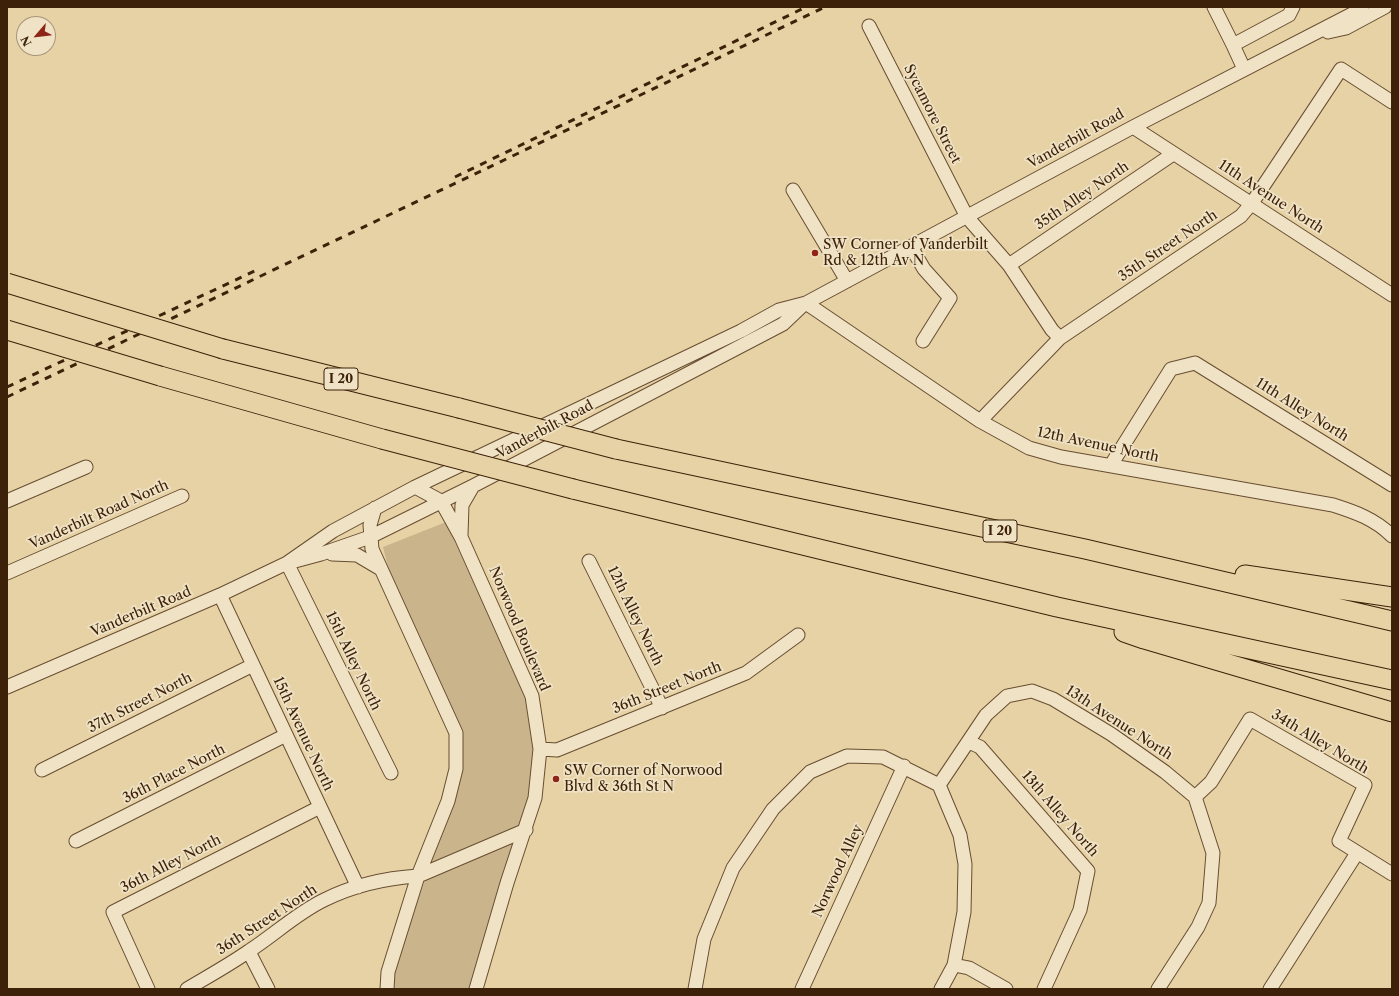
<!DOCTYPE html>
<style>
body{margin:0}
#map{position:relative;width:1399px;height:996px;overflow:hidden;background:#e7d2a6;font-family:"Libre Caslon Text",serif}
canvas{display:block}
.frame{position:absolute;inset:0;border:8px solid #3d2108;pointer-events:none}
.north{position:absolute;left:16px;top:16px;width:40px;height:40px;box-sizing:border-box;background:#efe2c5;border:1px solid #a89579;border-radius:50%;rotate:242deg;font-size:11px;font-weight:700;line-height:16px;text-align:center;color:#3d2108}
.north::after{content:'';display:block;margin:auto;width:14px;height:18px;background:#8f2418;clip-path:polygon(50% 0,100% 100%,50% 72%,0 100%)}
</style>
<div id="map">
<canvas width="1399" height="996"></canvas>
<div class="frame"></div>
<div class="north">N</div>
</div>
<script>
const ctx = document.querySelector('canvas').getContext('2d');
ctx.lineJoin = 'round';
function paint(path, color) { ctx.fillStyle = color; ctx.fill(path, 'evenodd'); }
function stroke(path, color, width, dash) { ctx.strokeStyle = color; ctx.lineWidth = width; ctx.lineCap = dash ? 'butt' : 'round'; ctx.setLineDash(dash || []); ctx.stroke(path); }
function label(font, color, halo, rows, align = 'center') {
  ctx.font = font + ' "Libre Caslon Text",serif'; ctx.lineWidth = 3.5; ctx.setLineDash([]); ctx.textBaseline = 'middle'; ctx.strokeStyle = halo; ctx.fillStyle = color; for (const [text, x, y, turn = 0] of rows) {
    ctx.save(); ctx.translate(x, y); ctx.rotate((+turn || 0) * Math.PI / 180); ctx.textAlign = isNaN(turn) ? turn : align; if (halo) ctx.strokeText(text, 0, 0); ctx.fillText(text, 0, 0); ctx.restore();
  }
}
const green = new Path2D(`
 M 446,522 L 525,697 L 533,750 L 528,797 L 471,989 L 392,989 L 393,973 L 462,772 L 462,734 L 391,579 L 383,547 Z`);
const minor = new Path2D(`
 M 1214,7 L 1233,45 L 1289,15 L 1293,7
 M 869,26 L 967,217 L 1009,265 L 1052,330 L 1060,338
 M 1328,32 L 1346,28 L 1385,7
 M 1233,45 L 1244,69
 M 1133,127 L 1392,295
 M 793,190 L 847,281
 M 911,247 L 924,269 L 950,298 L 923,341
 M 1009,265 L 1173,154
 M 806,303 L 980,421 L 1029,448 L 1061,457 L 1333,505 C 1355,512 1375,519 1392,536
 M 980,421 L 1060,338 L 1241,216 L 1252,203 L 1341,69 L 1392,102
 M 1111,465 L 1171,369 L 1195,363 L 1392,485
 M 415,487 L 441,501 L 461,537 L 532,696 L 540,749 L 535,798 L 507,883 L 476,989
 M 7,501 L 86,467
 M 375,508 L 370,525 L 372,549 L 456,733 L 456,769 L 448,801 L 418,876 L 388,972 L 387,989
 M 461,535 L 462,505 L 473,486
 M 332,554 L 357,555 L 379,568
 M 295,561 L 321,554 L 370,537 L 473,486 L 783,324 L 803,305
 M 589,561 L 662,708
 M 287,563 L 391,773
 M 7,573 L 182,496
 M 220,595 L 358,887
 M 7,687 L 220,595 L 287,563 L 333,531 L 415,487 L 741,331 L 779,310 L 806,303 L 1133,127 L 1354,13 L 1362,7
 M 969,742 L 980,747 L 1088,871 L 1080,910 L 1044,989
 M 540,749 L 557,750 L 746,673 L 798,635
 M 42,770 L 253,665
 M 939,785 L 986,715 L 1007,696 L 1032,691 L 1053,699 L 1111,734 L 1165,772 L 1195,797
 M 1195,797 L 1211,782 L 1250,719 L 1365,785 L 1339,841 L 1392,874
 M 76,841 L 286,735
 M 249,952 L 268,989
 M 954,965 L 969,968 L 1006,989
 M 148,989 L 113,912 L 320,807
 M 187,989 C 207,977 229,965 249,951 C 274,935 297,913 324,900 C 352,886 387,878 418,876 L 526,830
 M 695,989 L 704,939 L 733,868 L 773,809 L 810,772 L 847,756 L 883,757 L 939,785 L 960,835 L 965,864 L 964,912 L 954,965 L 941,989
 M 802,989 L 904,766
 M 1158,989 L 1198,927 L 1209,903 L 1213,853 L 1195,797
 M 1270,989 L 1357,853`);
const highway = new Path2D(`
 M 223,349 L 459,408
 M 160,376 L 382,439
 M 616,449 L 1085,549 L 1392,621
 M 573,489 L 1057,607 L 1392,680
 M 1245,575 L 1392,597
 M 1124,632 L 1144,639 L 1392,712`);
const rail = new Path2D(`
 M 455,177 L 806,7
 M 7,387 L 259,269
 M 7,397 L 825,7`);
const highwayBridge = new Path2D(`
 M 7,283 L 223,349
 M 7,330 L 160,376
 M 459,408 L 616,449
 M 382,439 L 573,489`);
const markers = [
 [815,253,4,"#8f2418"],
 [556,779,4,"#8f2418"]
];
const shields = [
 [341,379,34],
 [1000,531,34]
];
const shieldNames = [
 ["I 20",341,379],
 ["I 20",1000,531]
];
const streetNames = [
 ["Sycamore Street",932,114,63],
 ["Vanderbilt Road",1076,139,-29],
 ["35th Alley North",1082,196,-34],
 ["11th Avenue North",1271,197,33],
 ["35th Street North",1168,246,-34],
 ["11th Alley North",1302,410,32],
 ["Vanderbilt Road",545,430,-28],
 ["12th Avenue North",1098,445,12],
 ["Vanderbilt Road North",99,515,-24],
 ["Vanderbilt Road",141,612,-23],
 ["12th Alley North",635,616,64],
 ["Norwood Boulevard",519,629,67],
 ["15th Alley North",353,661,64],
 ["36th Street North",667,688,-22],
 ["37th Street North",140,703,-27],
 ["13th Avenue North",1119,723,33],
 ["15th Avenue North",303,734,65],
 ["34th Alley North",1320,742,31],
 ["36th Place North",174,774,-27],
 ["13th Alley North",1060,814,49],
 ["36th Alley North",171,864,-27],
 ["Norwood Alley",838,871,-65],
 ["36th Street North",267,920,-33]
];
const poiNames = [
 ["SW Corner of Vanderbilt",823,245],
 ["Rd & 12th Av N",823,261],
 ["SW Corner of Norwood",564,771],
 ["Blvd & 36th St N",564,787]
];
paint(green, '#cab48b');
stroke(minor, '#684d30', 15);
stroke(highway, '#3d2108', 21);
stroke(minor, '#efe2c5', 13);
stroke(highway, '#e7d2a6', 19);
stroke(rail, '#3d2108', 3, [7, 7]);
stroke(highwayBridge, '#3d2108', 21, []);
stroke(highwayBridge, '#e7d2a6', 19);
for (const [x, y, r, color] of markers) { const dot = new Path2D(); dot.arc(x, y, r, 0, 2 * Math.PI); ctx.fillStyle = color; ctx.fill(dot); stroke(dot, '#efe2c5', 1.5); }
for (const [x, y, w] of shields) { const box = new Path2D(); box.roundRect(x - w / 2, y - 11, w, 22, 3); ctx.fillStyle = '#efe2c5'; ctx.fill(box); stroke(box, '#3d2108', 1); }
label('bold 13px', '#3d2108', null, shieldNames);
label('14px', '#3d2108', '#efe2c5', streetNames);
label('14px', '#3d2108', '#efe2c5', poiNames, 'left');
</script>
